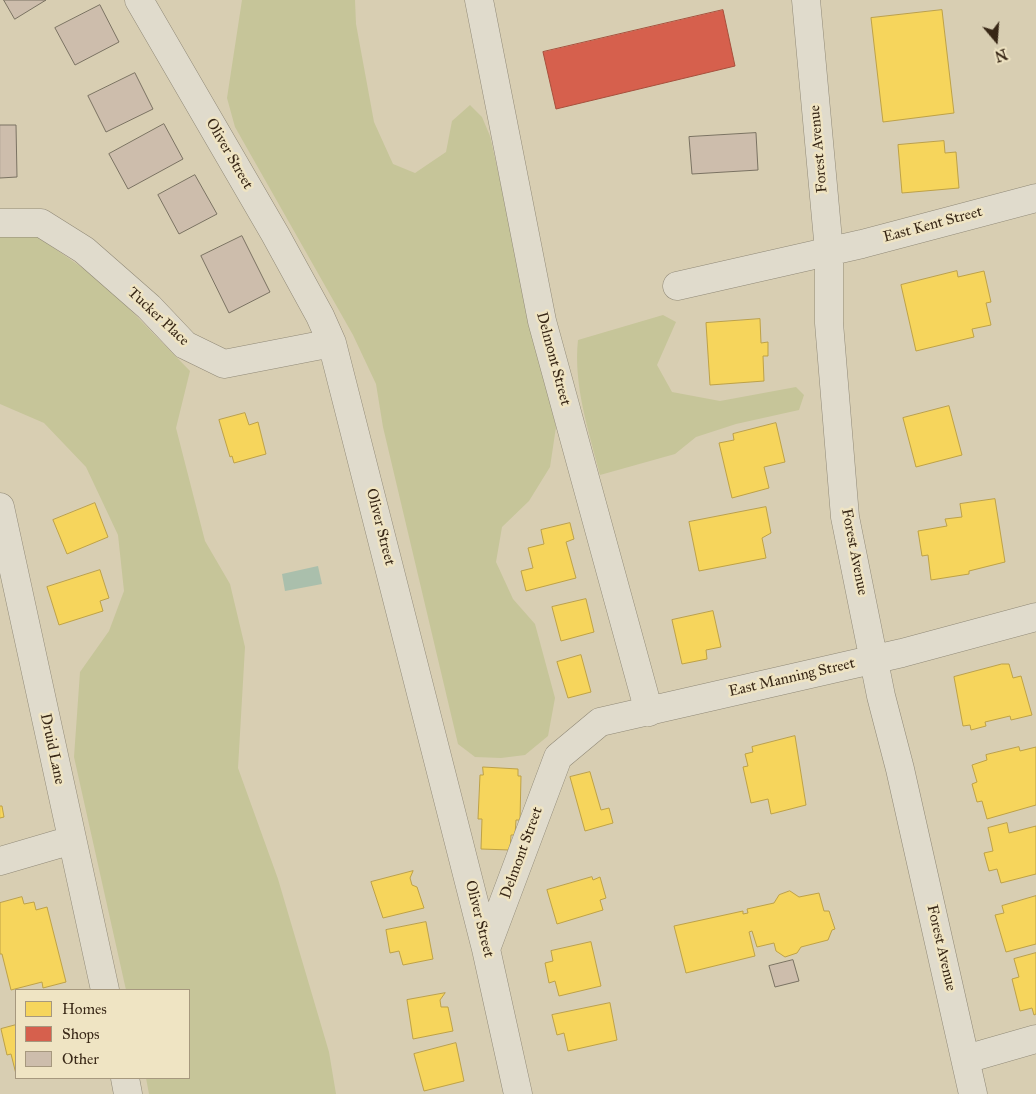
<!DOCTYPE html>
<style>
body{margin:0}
#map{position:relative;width:1036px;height:1094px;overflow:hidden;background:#d8ceb2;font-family:"IM FELL Great Primer",serif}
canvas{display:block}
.legend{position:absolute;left:15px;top:989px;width:175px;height:90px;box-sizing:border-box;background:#efe4c3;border:1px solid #a6987e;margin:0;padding:6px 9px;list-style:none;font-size:15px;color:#382716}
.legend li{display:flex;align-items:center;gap:10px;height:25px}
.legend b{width:25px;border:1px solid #a6987e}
.north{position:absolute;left:971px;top:15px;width:50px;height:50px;-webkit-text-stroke:4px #efe4c3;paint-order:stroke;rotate:162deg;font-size:14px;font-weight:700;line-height:20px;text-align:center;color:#382716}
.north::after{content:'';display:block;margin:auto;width:18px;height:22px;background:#382716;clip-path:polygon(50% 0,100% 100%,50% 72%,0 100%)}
</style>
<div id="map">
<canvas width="1036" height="1094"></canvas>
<ul class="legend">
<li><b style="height:14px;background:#f6d55c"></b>Homes</li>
<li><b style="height:14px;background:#d6604d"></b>Shops</li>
<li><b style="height:14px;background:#cdbdac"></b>Other</li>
</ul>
<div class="north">N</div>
</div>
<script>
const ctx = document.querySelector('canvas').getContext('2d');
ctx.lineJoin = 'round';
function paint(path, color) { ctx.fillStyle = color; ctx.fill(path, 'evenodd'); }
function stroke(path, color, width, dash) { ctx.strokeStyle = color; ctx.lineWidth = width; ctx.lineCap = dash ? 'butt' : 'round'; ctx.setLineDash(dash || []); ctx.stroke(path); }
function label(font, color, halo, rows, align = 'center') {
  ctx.font = font + ' "IM FELL Great Primer",serif'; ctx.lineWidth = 5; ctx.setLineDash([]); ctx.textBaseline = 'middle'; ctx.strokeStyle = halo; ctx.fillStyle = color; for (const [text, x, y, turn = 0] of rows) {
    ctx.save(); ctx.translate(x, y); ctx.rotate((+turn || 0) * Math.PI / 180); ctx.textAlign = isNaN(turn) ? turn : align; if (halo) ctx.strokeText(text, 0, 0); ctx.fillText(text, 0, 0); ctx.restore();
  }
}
const green = new Path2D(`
 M 242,0 L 355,0 L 356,24 L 374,122 L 393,164 L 415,173 L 446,152 L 452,121 L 470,105 L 482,117 L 490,136 L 556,427 L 550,467 L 529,501 L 502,527 L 496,562 L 513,599 L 535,624 L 555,698 L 548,736 L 525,755 L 501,758 L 475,757 L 458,744 L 383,427 L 376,384 L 353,335 L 235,127 L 227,98 Z
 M 35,235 L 103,282 L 190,371 L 176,428 L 205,541 L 230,584 L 245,647 L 238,768 L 278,879 L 329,1052 L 336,1094 L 149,1094 L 146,1078 L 189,1078 L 189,990 L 126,990 L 74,757 L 80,672 L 109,631 L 124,591 L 118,535 L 86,467 L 44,423 L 0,404 L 0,237 Z
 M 663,315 L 676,322 L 657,365 L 672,392 L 720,401 L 796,387 L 804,395 L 799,410 L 736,424 L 696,437 L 675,454 L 600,475 C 589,432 573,385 578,340 Z`);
const water = new Path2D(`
 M 318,566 L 322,584 L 285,591 L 282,574 Z`);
const homes = new Path2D(`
 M 942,10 L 954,113 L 883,122 L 871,18 Z
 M 944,141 L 945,153 L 956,152 L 959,188 L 902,193 L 898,145 Z
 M 957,271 L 958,277 L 984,271 L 991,302 L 986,303 L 991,325 L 972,329 L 974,337 L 916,351 L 901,285 Z
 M 760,319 L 761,343 L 768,342 L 768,356 L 763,356 L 764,381 L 710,385 L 706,323 Z
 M 949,406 L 962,455 L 916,467 L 903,418 Z
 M 245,413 L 249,425 L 258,422 L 266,454 L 234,463 L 232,456 L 230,457 L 219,420 Z
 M 776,423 L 785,462 L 764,467 L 769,488 L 732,498 L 719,443 L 734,440 L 733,434 Z
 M 995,499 L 1005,562 L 969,571 L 969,574 L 931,580 L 928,555 L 922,556 L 918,531 L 947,526 L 945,519 L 962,517 L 960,504 Z
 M 95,503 L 108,537 L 67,554 L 53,520 Z
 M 766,507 L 771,533 L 762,538 L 766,558 L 699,571 L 689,522 Z
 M 570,523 L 574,539 L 566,542 L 576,578 L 526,591 L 521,571 L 533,568 L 528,548 L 544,544 L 541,530 Z
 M 100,570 L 109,598 L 100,601 L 103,611 L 59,625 L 47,587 Z
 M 586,599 L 594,632 L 561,641 L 552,607 Z
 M 713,611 L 721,647 L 706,650 L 707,659 L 682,664 L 672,620 Z
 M 581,655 L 591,692 L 568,698 L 557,662 Z
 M 1002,664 L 1009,664 L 1013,678 L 1021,676 L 1032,715 L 1011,720 L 1010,716 L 985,722 L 986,726 L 971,730 L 970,725 L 963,726 L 954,677 Z
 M 795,736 L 806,805 L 771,814 L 768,799 L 751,803 L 743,767 L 748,766 L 745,754 L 753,752 L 752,747 Z
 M 1019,747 L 1020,751 L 1036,747 L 1036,805 L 987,819 L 982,801 L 977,802 L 972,784 L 977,782 L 972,765 L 987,760 L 986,755 Z
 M 483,767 L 518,769 L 518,776 L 521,776 L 520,820 L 516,820 L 515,835 L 511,835 L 510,850 L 481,849 L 482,819 L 478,819 L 480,775 L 483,775 Z
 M 590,772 L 601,810 L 609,808 L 613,823 L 585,831 L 570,777 Z
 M 0,806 L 2,806 L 4,817 L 0,818 Z
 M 1007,823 L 1009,833 L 1036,826 L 1036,874 L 1001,883 L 997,869 L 989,871 L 984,853 L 993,851 L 988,828 Z
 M 413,871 L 410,878 L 412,885 L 417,887 L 424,908 L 383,918 L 371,882 Z
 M 592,877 L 593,880 L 600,877 L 606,898 L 600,900 L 603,910 L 557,924 L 547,890 Z
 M 790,891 L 799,897 L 819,893 L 824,911 L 829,911 L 835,929 L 832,930 L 828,940 L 801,947 L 797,953 L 785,957 L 776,951 L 774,943 L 757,947 L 752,931 L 749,932 L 755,956 L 686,973 L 674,926 L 743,911 L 743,914 L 748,913 L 747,909 L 774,903 L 779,895 Z
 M 1036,896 L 1036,944 L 1006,952 L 995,915 L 1004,913 L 1002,906 Z
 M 22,897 L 24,904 L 34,902 L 36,910 L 47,907 L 66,982 L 43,988 L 42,982 L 11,990 L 2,954 L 0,954 L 0,903 Z
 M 426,922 L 433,959 L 403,965 L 399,951 L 390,953 L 386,930 Z
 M 591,942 L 601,986 L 559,996 L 555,981 L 549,983 L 545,963 L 553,961 L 551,951 Z
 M 1036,953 L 1036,1014 L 1034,1015 L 1032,1008 L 1020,1011 L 1012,979 L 1019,977 L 1014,959 Z
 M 445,993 L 440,1000 L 441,1007 L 448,1007 L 453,1031 L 413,1039 L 407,1000 Z
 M 610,1003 L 617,1040 L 568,1051 L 564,1033 L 557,1035 L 552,1015 Z
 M 16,1025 L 16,1074 L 11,1054 L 7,1055 L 1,1029 Z
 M 456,1043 L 464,1081 L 424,1091 L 414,1054 Z`);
const shops = new Path2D(`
 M 723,10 L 735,66 L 556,109 L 543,52 Z`);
const building = new Path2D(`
 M 4,0 L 46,0 L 15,19 Z
 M 100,5 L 119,42 L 75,65 L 55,28 Z
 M 135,73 L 153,109 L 106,132 L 88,96 Z
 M 164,124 L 183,159 L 128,189 L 109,154 Z
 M 0,125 L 16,125 L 17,177 L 0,178 Z
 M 756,133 L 758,170 L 692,174 L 689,137 Z
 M 195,175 L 217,214 L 179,234 L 158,195 Z
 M 242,236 L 270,292 L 229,313 L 201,256 Z
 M 793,960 L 799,981 L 775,987 L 769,966 Z`);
const minor = new Path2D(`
 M 139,0 L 275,234 L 320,316 L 332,343 L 486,949 L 518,1094
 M 479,0 L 542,321 L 649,712
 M 806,0 L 829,251 L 829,323 L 845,517 L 881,696 L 900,769 L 973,1094
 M 0,223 L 41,223 L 84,250 L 149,307 L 185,345 L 224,364 L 332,343
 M 677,286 L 862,244 L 1036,198
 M 0,507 L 105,990
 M 0,861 L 72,840
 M 486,949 L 558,757 L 600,722 L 902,653 L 1036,617
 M 966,1059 L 1036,1039
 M 125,1078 L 128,1094`);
const streetNames = [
 ["Forest Avenue",819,149,-95],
 ["Oliver Street",229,154,60],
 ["East Kent Street",933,225,-15],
 ["Tucker Place",158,317,43],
 ["Delmont Street",553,359,75],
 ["Oliver Street",380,527,76],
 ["Forest Avenue",854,552,79],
 ["East Manning Street",792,678,-13],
 ["Druid Lane",52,749,78],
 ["Delmont Street",522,853,-70],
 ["Oliver Street",479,919,76],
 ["Forest Avenue",941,948,77]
];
paint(green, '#c6c599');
paint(water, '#aabfac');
paint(homes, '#f6d55c');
stroke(homes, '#bda147', 1);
paint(shops, '#d6604d');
stroke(shops, '#a74f3c', 1);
paint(building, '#cdbdac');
stroke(building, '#7a7262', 1);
stroke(minor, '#908977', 29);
stroke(minor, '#e0dbcc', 28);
label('15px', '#382716', '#efe4c3', streetNames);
</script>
